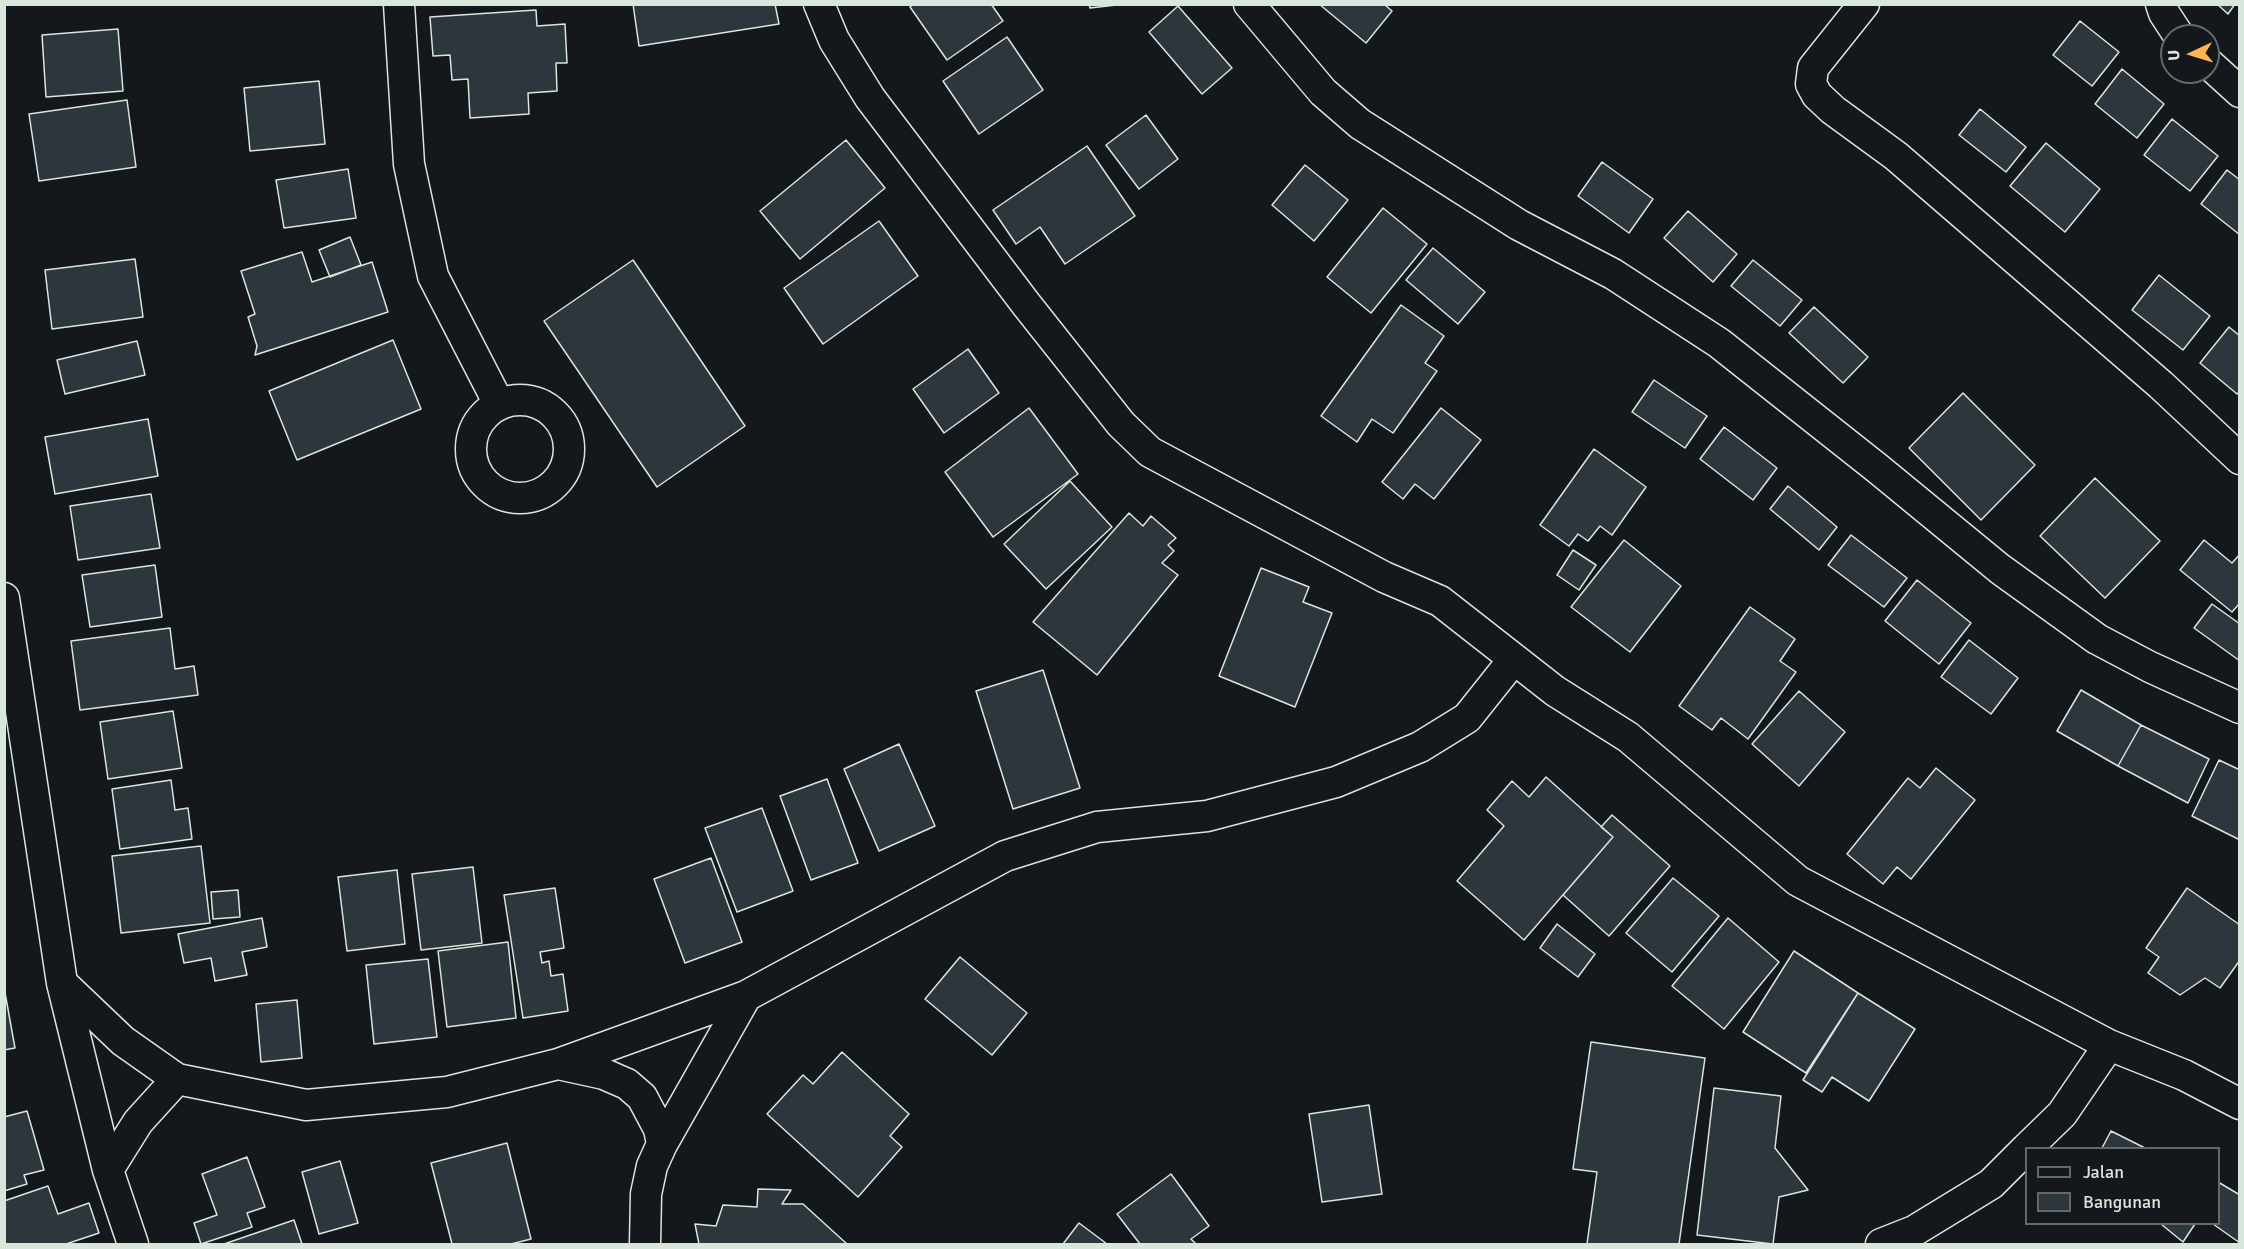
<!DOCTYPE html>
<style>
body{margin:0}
#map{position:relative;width:2244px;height:1249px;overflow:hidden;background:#14181c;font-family:Signika,sans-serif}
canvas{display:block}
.frame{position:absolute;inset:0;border:6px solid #d8e6dc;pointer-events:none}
.legend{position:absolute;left:2025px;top:1147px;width:195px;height:78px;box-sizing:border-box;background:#14181c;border:2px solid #626a69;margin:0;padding:8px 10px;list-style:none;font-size:18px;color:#d8e6dc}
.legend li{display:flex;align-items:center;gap:12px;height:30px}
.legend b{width:30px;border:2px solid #626a69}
.north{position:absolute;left:2160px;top:24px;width:60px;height:60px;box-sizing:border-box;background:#14181c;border:2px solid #626a69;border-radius:50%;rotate:266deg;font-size:16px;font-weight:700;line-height:24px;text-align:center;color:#d8e6dc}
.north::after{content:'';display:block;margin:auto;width:21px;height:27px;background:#ffb74d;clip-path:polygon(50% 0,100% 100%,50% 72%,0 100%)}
</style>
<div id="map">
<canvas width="2244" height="1249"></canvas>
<div class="frame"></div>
<ul class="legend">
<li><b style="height:8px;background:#14181c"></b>Jalan</li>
<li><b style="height:16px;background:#2c363c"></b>Bangunan</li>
</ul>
<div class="north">U</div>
</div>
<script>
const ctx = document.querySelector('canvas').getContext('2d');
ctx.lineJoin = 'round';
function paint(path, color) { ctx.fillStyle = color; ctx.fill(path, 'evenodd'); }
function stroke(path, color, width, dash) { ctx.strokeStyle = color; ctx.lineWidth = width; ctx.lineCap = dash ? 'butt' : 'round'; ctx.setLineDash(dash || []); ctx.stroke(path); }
const building = new Path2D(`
 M 633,4 L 775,4 L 779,24 L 639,46 Z
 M 914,4 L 991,4 L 1003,21 L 947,60 L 910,7 Z
 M 1089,4 L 1125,4 L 1090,8 Z
 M 1319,4 L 1384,4 L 1392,11 L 1366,43 Z
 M 2217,4 L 2235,4 L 2228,14 Z
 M 1178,6 L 1232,68 L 1202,94 L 1149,32 Z
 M 536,10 L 537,26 L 565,24 L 567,63 L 556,63 L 557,91 L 528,93 L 529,114 L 470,118 L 468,79 L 452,80 L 450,55 L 433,56 L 430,17 Z
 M 2080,21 L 2119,52 L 2092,86 L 2053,55 Z
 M 118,29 L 123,91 L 46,97 L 42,35 Z
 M 1007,37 L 1043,90 L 979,134 L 943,81 Z
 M 2122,69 L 2164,104 L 2137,138 L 2095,104 Z
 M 319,81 L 325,144 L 250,151 L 244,88 Z
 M 127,100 L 136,167 L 39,181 L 29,114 Z
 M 1980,109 L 2026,147 L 2006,172 L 1959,135 Z
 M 1146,115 L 1178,159 L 1139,189 L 1106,145 Z
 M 2172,119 L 2218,156 L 2190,191 L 2144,155 Z
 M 846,140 L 885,188 L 800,259 L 760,211 Z
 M 2046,143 L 2100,189 L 2065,232 L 2010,186 Z
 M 1087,146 L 1135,216 L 1065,264 L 1040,227 L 1016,244 L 993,210 Z
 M 1602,162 L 1653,199 L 1629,233 L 1578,196 Z
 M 1305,165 L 1348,200 L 1314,241 L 1272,205 Z
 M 348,169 L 356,218 L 284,228 L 276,180 Z
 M 2227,170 L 2240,180 L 2240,235 L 2201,204 Z
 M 1383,208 L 1427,244 L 1371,313 L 1327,277 Z
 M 1688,211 L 1737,254 L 1713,282 L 1664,238 Z
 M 879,221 L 918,276 L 823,344 L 784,288 Z
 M 350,237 L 361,265 L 330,277 L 319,250 Z
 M 1433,248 L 1485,292 L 1458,324 L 1406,280 Z
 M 302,252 L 312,282 L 372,262 L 388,312 L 255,355 L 257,346 L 248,317 L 255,314 L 241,271 Z
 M 135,259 L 143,317 L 52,329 L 45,270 Z
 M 633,260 L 745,426 L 657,487 L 544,321 Z
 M 1753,260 L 1802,300 L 1780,326 L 1731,286 Z
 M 2159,275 L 2210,316 L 2183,350 L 2132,310 Z
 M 1401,305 L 1444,336 L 1425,363 L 1437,371 L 1393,433 L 1372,419 L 1357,442 L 1321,416 Z
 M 1814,307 L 1868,357 L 1843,383 L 1789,333 Z
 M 2229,327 L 2240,336 L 2240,391 L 2237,394 L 2200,363 Z
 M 393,340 L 421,409 L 297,460 L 269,391 Z
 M 137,341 L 145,375 L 65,394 L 57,360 Z
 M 968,349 L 999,393 L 944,433 L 913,389 Z
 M 1654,380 L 1707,416 L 1685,448 L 1632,412 Z
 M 1963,393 L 2035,465 L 1981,520 L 1909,448 Z
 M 1029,408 L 1078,474 L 993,537 L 945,472 Z
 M 1441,408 L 1481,440 L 1434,499 L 1415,484 L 1403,499 L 1382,482 Z
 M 148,419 L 158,476 L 55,494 L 45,437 Z
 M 1724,427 L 1777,468 L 1753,500 L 1700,459 Z
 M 1594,449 L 1646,487 L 1612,535 L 1600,526 L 1588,541 L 1578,534 L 1569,546 L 1540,525 Z
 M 2095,478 L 2160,541 L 2105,598 L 2040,536 Z
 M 1070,481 L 1112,527 L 1046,589 L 1004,544 Z
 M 1788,486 L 1837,527 L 1819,550 L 1770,509 Z
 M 151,494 L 160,548 L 78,560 L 70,506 Z
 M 1129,513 L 1143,526 L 1151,516 L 1176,538 L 1168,545 L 1174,551 L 1162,563 L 1178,575 L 1097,675 L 1033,622 Z
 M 1851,535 L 1907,578 L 1884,607 L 1828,565 Z
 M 1624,540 L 1681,586 L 1630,652 L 1571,607 Z
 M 2204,540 L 2232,563 L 2240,554 L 2240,603 L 2232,612 L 2180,570 Z
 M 1573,550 L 1596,565 L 1579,590 L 1557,575 Z
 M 155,565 L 162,617 L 90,627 L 82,575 Z
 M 1261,568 L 1309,587 L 1303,602 L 1332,613 L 1295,707 L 1219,676 Z
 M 1917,580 L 1971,623 L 1939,664 L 1885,621 Z
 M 2212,604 L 2240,624 L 2240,661 L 2194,628 Z
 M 1750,607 L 1795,639 L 1780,661 L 1796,672 L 1748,739 L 1721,718 L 1712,730 L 1679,706 Z
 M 170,628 L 175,669 L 194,666 L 198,695 L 80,710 L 71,641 Z
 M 1969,640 L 2018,678 L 1991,714 L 1941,677 Z
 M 1043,670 L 1080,788 L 1013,809 L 976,691 Z
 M 2081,690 L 2141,725 L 2118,766 L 2057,731 Z
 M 1799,691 L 1845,732 L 1799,786 L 1752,744 Z
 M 173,711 L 182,768 L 108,779 L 100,722 Z
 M 2141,725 L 2209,759 L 2188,803 L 2118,766 Z
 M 899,744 L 935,826 L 879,851 L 844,769 Z
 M 2219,760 L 2240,770 L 2240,840 L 2192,816 Z
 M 1936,768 L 1975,800 L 1911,879 L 1897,867 L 1883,884 L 1847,854 L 1908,778 L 1920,788 Z
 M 1546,777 L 1613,837 L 1524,940 L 1457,881 L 1504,826 L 1487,810 L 1512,781 L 1529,797 Z
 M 827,779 L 858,863 L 811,880 L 780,796 Z
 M 171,780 L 175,810 L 188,808 L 192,839 L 120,849 L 112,789 Z
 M 762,808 L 793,891 L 737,912 L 705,828 Z
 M 1612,815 L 1670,866 L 1609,936 L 1563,895 L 1613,837 L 1601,827 Z
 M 201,846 L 210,923 L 121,933 L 112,856 Z
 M 711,858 L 742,942 L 685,963 L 654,879 Z
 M 473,867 L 482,943 L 421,950 L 412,874 Z
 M 397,870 L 405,944 L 347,951 L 338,877 Z
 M 1673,878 L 1719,916 L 1672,972 L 1626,933 Z
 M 555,888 L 564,948 L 540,952 L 542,963 L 549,961 L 551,976 L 563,974 L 568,1011 L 523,1018 L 504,895 Z
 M 2187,888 L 2240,925 L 2240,960 L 2220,988 L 2205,978 L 2180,995 L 2148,973 L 2159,957 L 2146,948 Z
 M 238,890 L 240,917 L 213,919 L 211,892 Z
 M 262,918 L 267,947 L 242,952 L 247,975 L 215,981 L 211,958 L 184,963 L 178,934 Z
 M 1728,918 L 1779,962 L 1724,1029 L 1672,986 Z
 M 1557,924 L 1595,954 L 1578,977 L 1540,948 Z
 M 508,942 L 516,1018 L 447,1027 L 438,951 Z
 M 1794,951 L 1858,993 L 1806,1073 L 1743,1032 Z
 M 960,957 L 1027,1013 L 992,1055 L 925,999 Z
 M 428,959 L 437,1037 L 374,1044 L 366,965 Z
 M 4,987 L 15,1048 L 4,1050 Z
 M 1858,993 L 1915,1029 L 1869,1101 L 1832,1077 L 1822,1092 L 1803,1080 Z
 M 297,1000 L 302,1058 L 261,1062 L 256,1004 Z
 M 1591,1042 L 1705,1058 L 1679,1244 L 1587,1244 L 1597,1172 L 1573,1169 Z
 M 842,1052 L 909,1114 L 890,1136 L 902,1147 L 858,1197 L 767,1114 L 803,1075 L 813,1084 Z
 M 1714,1088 L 1781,1096 L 1775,1148 L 1808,1190 L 1779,1197 L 1773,1244 L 1697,1235 Z
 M 1369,1105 L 1382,1194 L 1322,1202 L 1309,1114 Z
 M 27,1111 L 44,1170 L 24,1175 L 27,1184 L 4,1191 L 4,1117 Z
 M 2111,1131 L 2145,1148 L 2102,1148 Z
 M 507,1143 L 531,1239 L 511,1244 L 452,1244 L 431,1163 Z
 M 247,1157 L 265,1207 L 247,1213 L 252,1227 L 201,1244 L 194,1223 L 217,1215 L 202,1174 Z
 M 340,1161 L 358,1223 L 319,1234 L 302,1172 Z
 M 1171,1174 L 1209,1226 L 1191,1239 L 1196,1244 L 1140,1244 L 1117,1214 Z
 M 2218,1182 L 2240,1195 L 2240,1243 L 2213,1224 L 2218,1224 Z
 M 48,1186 L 58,1214 L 89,1203 L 99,1233 L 66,1244 L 4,1244 L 4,1201 Z
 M 758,1189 L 791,1190 L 782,1204 L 803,1204 L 847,1244 L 699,1244 L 695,1224 L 716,1226 L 723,1205 L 757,1207 Z
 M 294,1220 L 302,1244 L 224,1244 Z
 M 1079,1223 L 1107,1244 L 1063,1244 Z
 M 2161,1224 L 2195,1224 L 2183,1242 Z`);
const minor = new Path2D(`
 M 399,4 L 409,164 L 433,276 L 499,404
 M 819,4 L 834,40 L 870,98 L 1026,304 L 1121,424 L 1150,452 L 1384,577 L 1440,601 L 1555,691 L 1628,737 L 1798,881 L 2109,1045 L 2184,1075 L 2240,1104
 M 1249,4 L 1323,92 L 1360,124 L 1519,225 L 1613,274 L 1719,343 L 1877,468 L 2000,569 L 2097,639 L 2150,667 L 2240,708
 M 1864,4 L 1813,68 L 1811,84 L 1817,95 L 1833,110 L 1896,156 L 2161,385 L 2240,459
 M 2161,4 L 2164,13 L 2179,36
 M 2208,63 L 2240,92
 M471 449a49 49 0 1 1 98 0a49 49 0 1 1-98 0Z
 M 4,598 L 62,983 L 108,1170 L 133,1244
 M 62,983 L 123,1041 L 177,1079 L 306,1105 L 447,1092 L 558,1064 L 604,1074 L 627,1084 L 642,1097 L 659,1129 L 662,1144 L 652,1166 L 646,1194 L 645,1244
 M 558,1064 L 746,996
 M 662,1144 L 746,996 L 1005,856 L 1097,827 L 1207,816 L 1336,782 L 1420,747 L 1467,718 L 1514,659
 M 2027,1148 L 2062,1114 L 2109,1045
 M 108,1170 L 138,1122 L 177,1079
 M 1881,1244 L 1914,1231 L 1991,1184 L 2026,1149`);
paint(building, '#2c363c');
stroke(building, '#d8e6dc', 1.5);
stroke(minor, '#d8e6dc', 33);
stroke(minor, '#14181c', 30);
</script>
